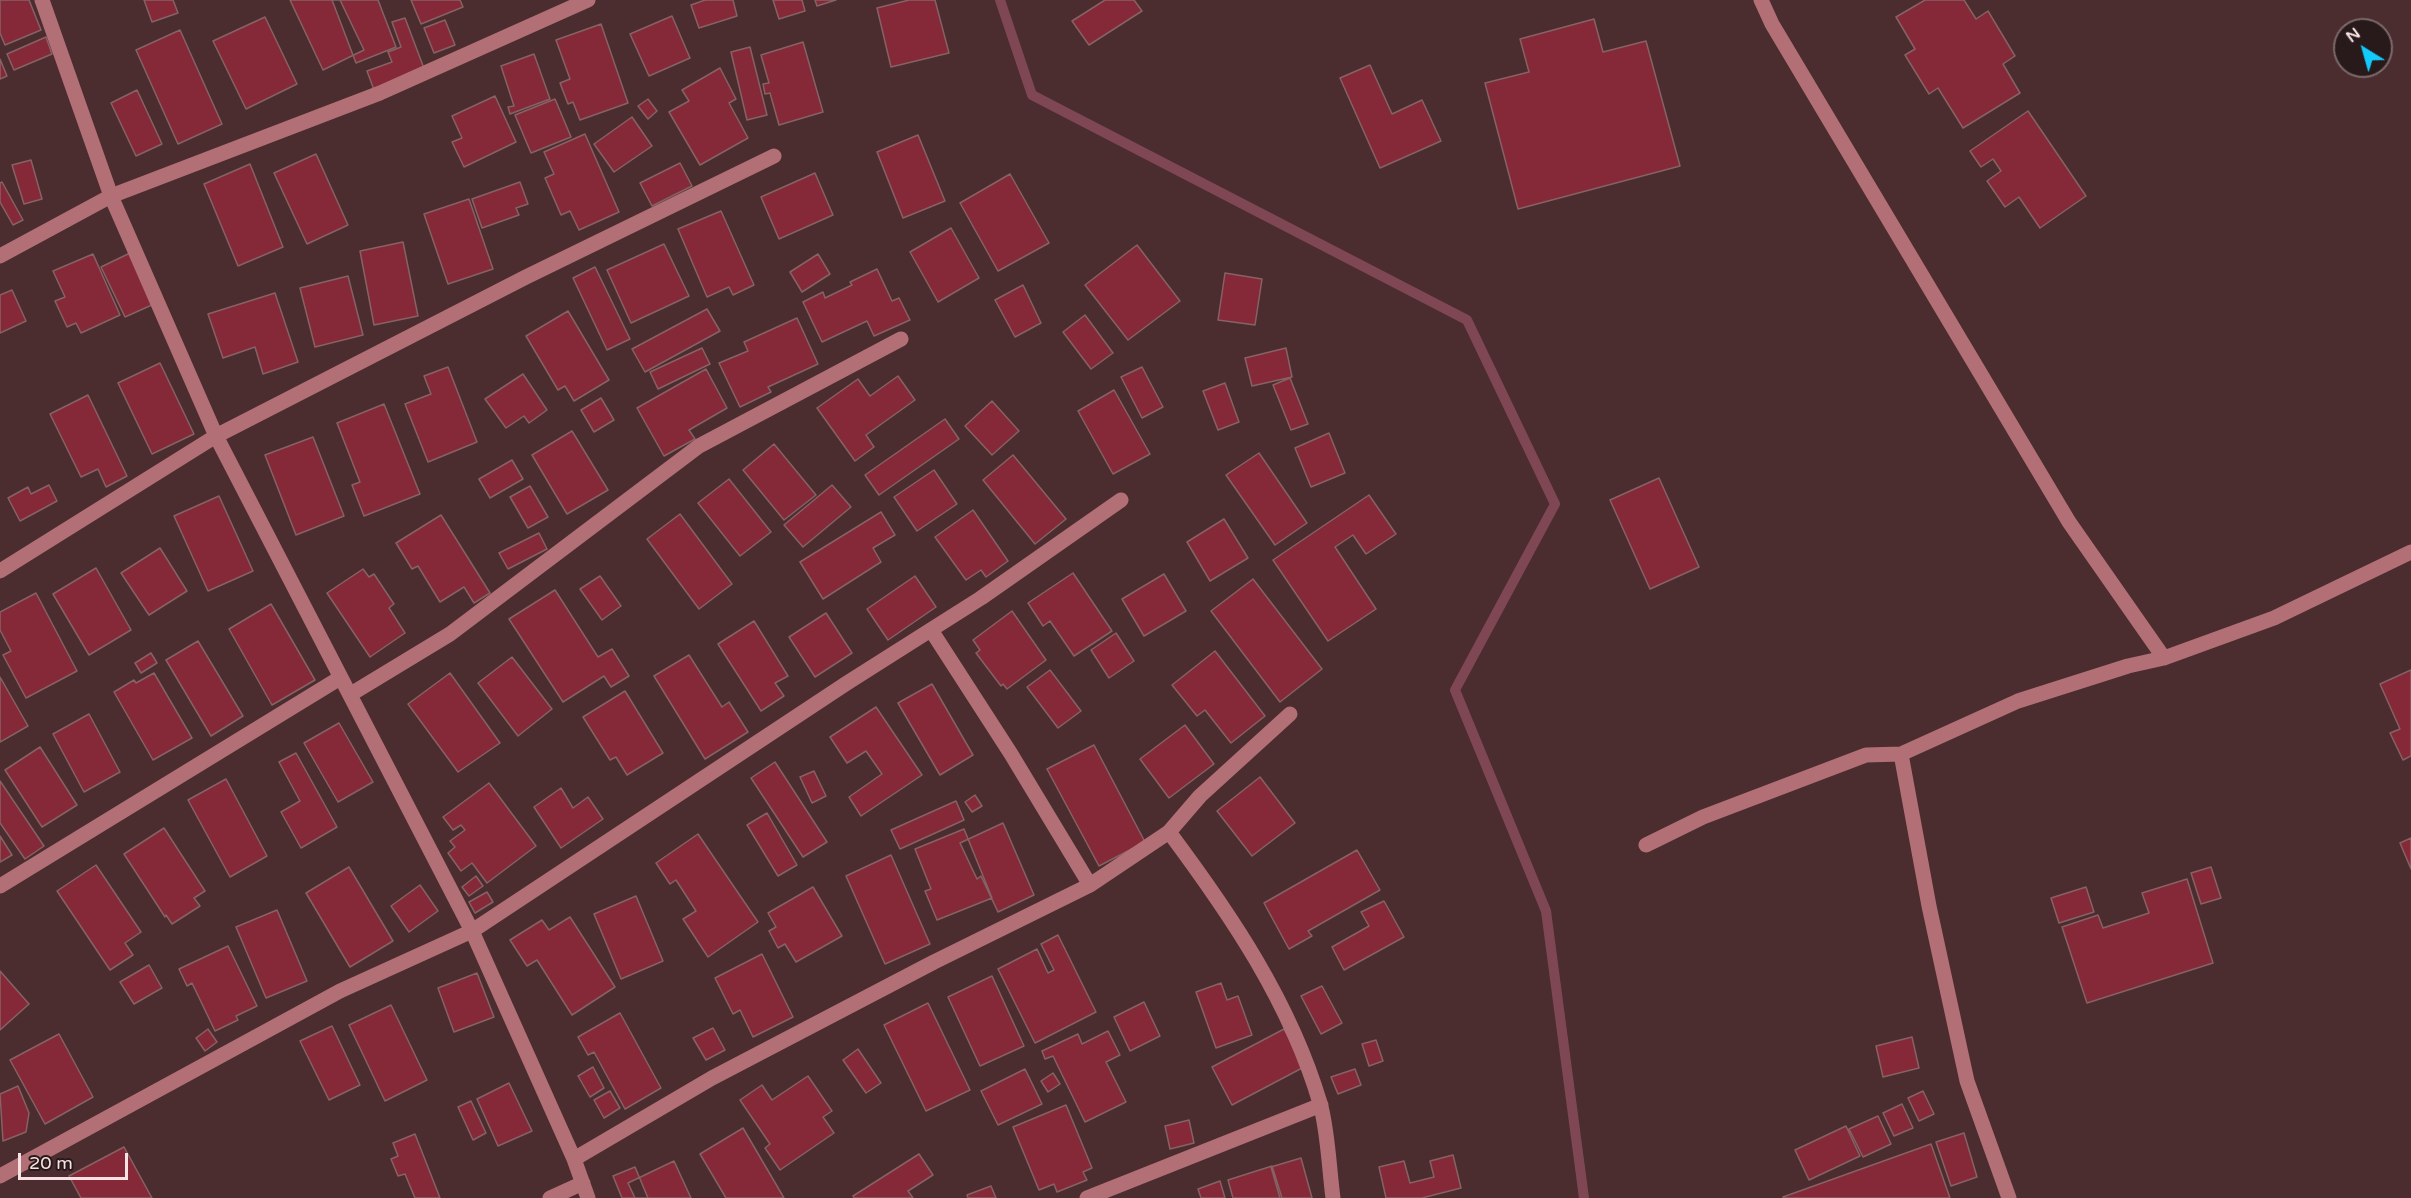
<!DOCTYPE html>
<style>
body{margin:0}
#map{position:relative;width:2411px;height:1198px;overflow:hidden;background:#4b2c2f;font-family:"Varela Round",sans-serif}
canvas{display:block}
.north{position:absolute;left:2333px;top:18px;width:60px;height:60px;box-sizing:border-box;background:#28191a;border:2px solid #7b696a;border-radius:50%;rotate:323deg;font-size:16px;font-weight:700;line-height:24px;text-align:center;color:#f7e2e3}
.north::after{content:'';display:block;margin:auto;width:21px;height:27px;background:#12cafb;clip-path:polygon(50% 0,100% 100%,50% 72%,0 100%)}
.scale{position:absolute;left:18px;top:1153px;width:110px;height:27px;box-sizing:border-box;border:3px solid #f7e2e3;border-top:0;padding-left:8px;font-size:18px;line-height:21px;white-space:nowrap;color:#f7e2e3;-webkit-text-stroke:4px #28191a;paint-order:stroke}
</style>
<div id="map">
<canvas width="2411" height="1198"></canvas>
<div class="north">N</div>
<div class="scale">20 m</div>
</div>
<script>
const ctx = document.querySelector('canvas').getContext('2d');
ctx.lineJoin = 'round';
function stroke(path, color, width, dash) { ctx.strokeStyle = color; ctx.lineWidth = width; ctx.lineCap = dash ? 'butt' : 'round'; ctx.setLineDash(dash || []); ctx.stroke(path); }
function paint(path, color) { ctx.fillStyle = color; ctx.fill(path, 'evenodd'); }
const stream = new Path2D(`
 M 1000,0 L 1032,95 L 1467,320 L 1555,504 L 1455,690 L 1546,911 L 1584,1198`);
const building = new Path2D(`
 M 0,0 L 29,0 L 41,30 L 5,45 L 0,33 Z
 M 144,0 L 173,0 L 178,13 L 152,22 Z
 M 290,0 L 340,0 L 364,50 L 323,70 Z
 M 332,0 L 378,0 L 396,47 L 356,63 Z
 M 411,0 L 460,0 L 463,7 L 421,24 Z
 M 705,0 L 733,0 L 737,16 L 699,28 L 691,5 Z
 M 773,0 L 802,0 L 805,11 L 779,19 Z
 M 815,0 L 836,0 L 817,6 Z
 M 909,0 L 935,0 L 949,53 L 891,67 L 877,8 Z
 M 1105,0 L 1134,0 L 1142,11 L 1089,45 L 1072,21 Z
 M 1925,0 L 1964,0 L 1976,19 L 1988,11 L 2015,56 L 2003,64 L 2020,93 L 1963,128 L 1938,88 L 1929,94 L 1905,55 L 1915,49 L 1896,17 Z
 M 672,16 L 690,58 L 649,76 L 630,34 Z
 M 265,17 L 297,84 L 246,109 L 213,41 Z
 M 405,18 L 425,71 L 374,90 L 367,71 L 392,62 L 388,52 L 401,47 L 392,22 Z
 M 1594,19 L 1603,52 L 1646,41 L 1680,166 L 1518,209 L 1485,83 L 1529,72 L 1520,39 Z
 M 445,20 L 455,45 L 434,53 L 424,28 Z
 M 601,24 L 628,103 L 580,120 L 573,102 L 568,104 L 560,83 L 570,79 L 556,40 Z
 M 180,30 L 222,124 L 178,144 L 136,50 Z
 M 46,37 L 52,54 L 14,70 L 7,54 Z
 M 803,42 L 823,112 L 779,125 L 770,93 L 765,94 L 763,84 L 769,83 L 761,55 Z
 M 750,47 L 767,115 L 747,120 L 731,52 Z
 M 534,54 L 550,99 L 510,114 L 508,107 L 514,106 L 501,66 Z
 M 0,59 L 7,76 L 0,79 Z
 M 1370,65 L 1392,114 L 1422,100 L 1441,141 L 1380,168 L 1340,78 Z
 M 720,68 L 736,99 L 729,103 L 748,138 L 700,165 L 669,112 L 689,101 L 682,90 Z
 M 137,90 L 162,144 L 136,156 L 111,103 Z
 M 495,96 L 516,142 L 464,167 L 452,142 L 462,138 L 452,116 Z
 M 555,99 L 571,137 L 531,153 L 515,115 Z
 M 648,99 L 657,111 L 648,119 L 638,106 Z
 M 2028,111 L 2086,196 L 2040,228 L 2019,197 L 2005,207 L 1987,181 L 2001,171 L 1993,159 L 1981,167 L 1970,151 Z
 M 632,117 L 652,146 L 614,172 L 594,144 Z
 M 585,134 L 619,212 L 579,230 L 570,211 L 561,215 L 545,178 L 554,174 L 544,152 Z
 M 918,135 L 945,201 L 903,218 L 877,152 Z
 M 316,154 L 348,225 L 307,244 L 274,173 Z
 M 31,160 L 42,199 L 24,204 L 12,165 Z
 M 680,163 L 692,186 L 652,206 L 640,183 Z
 M 250,164 L 283,247 L 238,266 L 204,184 Z
 M 815,173 L 833,215 L 779,239 L 761,197 Z
 M 1010,174 L 1049,243 L 998,271 L 960,203 Z
 M 2,182 L 23,220 L 13,225 L 0,202 L 0,183 Z
 M 520,182 L 528,204 L 516,208 L 519,215 L 482,228 L 472,199 Z
 M 469,199 L 493,269 L 448,284 L 424,214 Z
 M 721,211 L 754,285 L 733,295 L 729,287 L 707,297 L 678,229 Z
 M 951,228 L 979,278 L 938,302 L 910,252 Z
 M 403,242 L 418,316 L 374,325 L 360,251 Z
 M 664,244 L 689,296 L 631,323 L 607,270 Z
 M 1137,245 L 1180,301 L 1128,340 L 1085,285 Z
 M 130,253 L 154,304 L 125,317 L 101,267 Z
 M 93,254 L 120,315 L 81,333 L 76,323 L 67,327 L 55,301 L 65,297 L 53,271 Z
 M 818,254 L 830,274 L 802,292 L 790,272 Z
 M 595,267 L 630,339 L 607,350 L 573,278 Z
 M 877,269 L 892,301 L 899,298 L 910,320 L 874,336 L 867,321 L 822,342 L 803,302 L 823,292 L 825,298 L 852,285 L 850,282 Z
 M 1225,273 L 1262,279 L 1255,325 L 1218,320 Z
 M 348,276 L 363,335 L 315,347 L 300,288 Z
 M 1023,285 L 1041,323 L 1015,337 L 995,300 Z
 M 12,290 L 26,321 L 0,333 L 0,295 Z
 M 275,293 L 298,362 L 263,374 L 255,347 L 223,358 L 208,314 Z
 M 707,309 L 720,331 L 645,372 L 632,349 Z
 M 568,311 L 609,380 L 574,401 L 565,386 L 558,390 L 526,336 Z
 M 1085,315 L 1113,353 L 1091,369 L 1063,332 Z
 M 797,318 L 818,364 L 768,387 L 771,392 L 740,407 L 719,363 L 748,351 L 744,342 Z
 M 702,348 L 710,364 L 658,389 L 650,372 Z
 M 1286,348 L 1292,377 L 1252,386 L 1245,358 Z
 M 160,363 L 194,434 L 152,454 L 118,383 Z
 M 448,367 L 477,442 L 428,462 L 405,404 L 431,394 L 424,376 Z
 M 1142,367 L 1163,407 L 1142,418 L 1121,377 Z
 M 706,369 L 727,408 L 689,430 L 695,439 L 664,456 L 637,408 Z
 M 523,374 L 547,410 L 529,423 L 524,416 L 506,428 L 485,399 Z
 M 898,376 L 915,400 L 866,435 L 874,447 L 855,461 L 817,408 L 858,379 L 870,396 Z
 M 1290,378 L 1308,424 L 1291,430 L 1273,385 Z
 M 1225,383 L 1239,422 L 1218,430 L 1203,391 Z
 M 1114,390 L 1150,454 L 1113,474 L 1078,411 Z
 M 88,395 L 127,476 L 106,487 L 98,469 L 81,477 L 50,414 Z
 M 601,398 L 614,420 L 594,432 L 581,410 Z
 M 992,401 L 1019,431 L 992,455 L 965,426 Z
 M 384,404 L 420,494 L 364,516 L 352,485 L 360,482 L 337,423 Z
 M 945,419 L 959,439 L 879,495 L 865,475 Z
 M 572,431 L 608,490 L 567,514 L 532,455 Z
 M 1329,433 L 1345,473 L 1311,487 L 1295,448 Z
 M 313,437 L 344,516 L 296,535 L 265,455 Z
 M 774,444 L 816,495 L 784,520 L 743,470 Z
 M 1259,453 L 1307,523 L 1275,545 L 1226,475 Z
 M 1013,455 L 1066,519 L 1035,544 L 983,480 Z
 M 512,460 L 523,479 L 490,498 L 479,479 Z
 M 934,470 L 957,504 L 917,531 L 894,497 Z
 M 1659,478 L 1699,567 L 1650,589 L 1610,500 Z
 M 729,479 L 771,532 L 740,556 L 698,503 Z
 M 49,485 L 57,501 L 20,521 L 8,498 L 28,487 L 31,494 Z
 M 832,485 L 851,507 L 803,547 L 784,525 Z
 M 530,486 L 548,517 L 528,528 L 510,497 Z
 M 1369,495 L 1396,534 L 1366,554 L 1353,535 L 1335,547 L 1376,609 L 1328,641 L 1273,560 Z
 M 219,496 L 253,571 L 208,591 L 174,516 Z
 M 973,510 L 1008,561 L 986,577 L 981,570 L 966,580 L 935,537 Z
 M 881,512 L 895,535 L 873,548 L 881,562 L 823,599 L 800,562 Z
 M 680,514 L 732,584 L 699,609 L 647,539 Z
 M 441,515 L 490,593 L 474,603 L 464,587 L 440,602 L 418,566 L 412,569 L 396,543 Z
 M 1224,519 L 1248,558 L 1210,581 L 1187,542 Z
 M 539,533 L 547,549 L 508,569 L 499,553 Z
 M 160,548 L 187,591 L 149,615 L 121,573 Z
 M 96,568 L 131,630 L 89,655 L 53,594 Z
 M 363,569 L 369,577 L 374,574 L 394,604 L 389,608 L 405,633 L 370,657 L 327,593 Z
 M 1073,573 L 1112,631 L 1074,656 L 1050,621 L 1043,626 L 1028,603 Z
 M 1164,574 L 1186,611 L 1144,636 L 1122,599 Z
 M 600,576 L 621,606 L 602,620 L 580,589 Z
 M 915,576 L 936,607 L 888,640 L 867,609 Z
 M 1253,579 L 1322,669 L 1280,702 L 1211,611 Z
 M 555,590 L 598,657 L 612,649 L 629,676 L 611,687 L 604,676 L 563,702 L 509,619 Z
 M 36,593 L 77,671 L 26,698 L 3,655 L 11,651 L 0,630 L 0,612 Z
 M 271,604 L 315,680 L 272,705 L 229,629 Z
 M 1012,611 L 1046,660 L 1007,689 L 1003,684 L 1001,686 L 976,653 L 980,650 L 973,640 Z
 M 826,613 L 852,653 L 815,677 L 789,637 Z
 M 754,621 L 788,676 L 775,683 L 784,696 L 761,711 L 718,644 Z
 M 1116,633 L 1134,661 L 1109,678 L 1091,650 Z
 M 198,641 L 243,716 L 211,736 L 166,660 Z
 M 1215,651 L 1265,716 L 1231,743 L 1205,710 L 1197,716 L 1172,685 Z
 M 151,653 L 157,663 L 141,673 L 135,663 Z
 M 689,655 L 722,707 L 729,702 L 748,732 L 705,759 L 654,676 Z
 M 512,657 L 552,709 L 518,736 L 478,683 Z
 M 1050,670 L 1081,711 L 1058,728 L 1027,687 Z
 M 2411,670 L 2411,756 L 2403,760 L 2390,733 L 2400,729 L 2380,684 Z
 M 154,673 L 192,738 L 153,760 L 114,692 L 134,680 L 136,683 Z
 M 450,673 L 500,743 L 458,772 L 408,704 Z
 M 0,677 L 28,726 L 0,742 Z
 M 932,684 L 973,755 L 940,775 L 898,703 Z
 M 625,691 L 663,753 L 627,775 L 616,757 L 610,760 L 583,717 Z
 M 876,707 L 922,775 L 861,816 L 849,797 L 882,774 L 866,751 L 847,763 L 830,737 Z
 M 89,714 L 120,772 L 84,792 L 53,734 Z
 M 339,723 L 373,782 L 338,802 L 304,743 Z
 M 1185,725 L 1214,764 L 1169,798 L 1140,759 Z
 M 1094,745 L 1145,842 L 1099,866 L 1047,769 Z
 M 40,747 L 77,805 L 42,827 L 5,770 Z
 M 296,753 L 337,827 L 301,848 L 281,812 L 300,801 L 279,762 Z
 M 775,762 L 827,842 L 803,857 L 751,778 Z
 M 814,771 L 826,796 L 812,803 L 800,777 Z
 M 1260,777 L 1295,823 L 1252,856 L 1217,811 Z
 M 226,779 L 267,856 L 230,877 L 188,800 Z
 M 0,781 L 44,846 L 25,859 L 0,823 Z
 M 489,783 L 536,846 L 487,883 L 472,863 L 461,871 L 448,853 L 455,847 L 450,841 L 465,830 L 461,825 L 453,830 L 443,817 Z
 M 561,788 L 573,808 L 588,797 L 603,819 L 561,848 L 534,807 Z
 M 975,795 L 982,806 L 972,812 L 965,802 Z
 M 956,801 L 964,820 L 900,849 L 891,830 Z
 M 767,813 L 797,865 L 778,876 L 747,825 Z
 M 1003,823 L 1034,895 L 998,912 L 981,876 L 977,879 L 960,843 Z
 M 164,828 L 205,891 L 194,898 L 200,906 L 172,924 L 166,915 L 165,917 L 124,854 Z
 M 964,829 L 992,898 L 937,920 L 925,891 L 931,889 L 915,849 Z
 M 698,834 L 758,922 L 708,957 L 683,919 L 696,911 L 676,880 L 670,884 L 656,863 Z
 M 0,836 L 12,855 L 0,862 Z
 M 2411,838 L 2411,869 L 2400,843 Z
 M 1357,850 L 1380,890 L 1308,931 L 1312,936 L 1289,949 L 1264,903 Z
 M 891,855 L 930,944 L 885,964 L 846,876 Z
 M 96,865 L 141,932 L 125,943 L 133,955 L 110,970 L 57,891 Z
 M 349,867 L 393,941 L 350,967 L 306,893 Z
 M 2211,867 L 2221,898 L 2201,904 L 2191,873 Z
 M 476,876 L 483,886 L 469,896 L 462,887 Z
 M 2187,879 L 2213,963 L 2087,1003 L 2062,927 L 2098,915 L 2103,928 L 2149,913 L 2142,893 Z
 M 420,885 L 438,911 L 409,932 L 391,906 Z
 M 813,887 L 842,936 L 796,962 L 785,944 L 778,948 L 769,931 L 776,927 L 768,913 Z
 M 2086,887 L 2094,912 L 2059,923 L 2051,898 Z
 M 487,892 L 493,902 L 475,913 L 469,902 Z
 M 636,896 L 663,961 L 621,979 L 594,914 Z
 M 1384,901 L 1404,937 L 1344,970 L 1332,947 L 1369,926 L 1361,912 Z
 M 277,910 L 307,981 L 266,998 L 236,927 Z
 M 570,917 L 615,987 L 572,1015 L 537,960 L 527,966 L 510,940 L 542,920 L 549,930 Z
 M 1058,935 L 1096,1012 L 1035,1043 L 998,969 L 1037,949 L 1048,973 L 1054,970 L 1041,944 Z
 M 228,946 L 257,1006 L 236,1016 L 238,1020 L 215,1031 L 192,983 L 187,986 L 179,969 Z
 M 762,954 L 793,1017 L 753,1037 L 740,1010 L 733,1014 L 715,978 Z
 M 149,965 L 162,988 L 134,1004 L 120,982 Z
 M 0,971 L 29,1004 L 0,1030 Z
 M 477,973 L 494,1017 L 454,1032 L 438,988 Z
 M 992,976 L 1024,1046 L 980,1066 L 948,997 Z
 M 1221,983 L 1227,1000 L 1238,996 L 1252,1035 L 1216,1048 L 1196,992 Z
 M 1322,986 L 1342,1023 L 1321,1034 L 1301,996 Z
 M 1144,1002 L 1160,1036 L 1130,1051 L 1114,1017 Z
 M 928,1003 L 970,1090 L 926,1111 L 884,1025 Z
 M 391,1005 L 427,1080 L 385,1101 L 349,1025 Z
 M 620,1013 L 661,1088 L 625,1109 L 594,1052 L 588,1055 L 578,1037 Z
 M 332,1026 L 360,1085 L 329,1100 L 300,1041 Z
 M 713,1028 L 725,1050 L 706,1060 L 693,1038 Z
 M 208,1029 L 217,1042 L 205,1051 L 196,1038 Z
 M 1284,1029 L 1304,1067 L 1232,1105 L 1212,1067 Z
 M 1108,1031 L 1120,1055 L 1106,1062 L 1126,1102 L 1085,1122 L 1053,1056 L 1045,1059 L 1042,1051 L 1078,1034 L 1082,1044 Z
 M 59,1034 L 93,1097 L 45,1124 L 10,1060 Z
 M 1912,1037 L 1919,1068 L 1883,1077 L 1876,1046 Z
 M 1376,1040 L 1383,1061 L 1369,1066 L 1362,1044 Z
 M 858,1049 L 881,1083 L 866,1093 L 843,1060 Z
 M 593,1067 L 604,1088 L 590,1097 L 578,1076 Z
 M 1025,1069 L 1042,1104 L 998,1125 L 981,1091 Z
 M 1355,1069 L 1361,1085 L 1338,1094 L 1331,1077 Z
 M 1053,1073 L 1060,1084 L 1048,1092 L 1041,1081 Z
 M 808,1076 L 832,1111 L 823,1117 L 834,1133 L 780,1170 L 765,1148 L 770,1144 L 740,1100 L 762,1085 L 772,1100 Z
 M 509,1083 L 532,1131 L 498,1146 L 477,1099 Z
 M 18,1086 L 29,1113 L 26,1132 L 3,1141 L 0,1094 Z
 M 610,1091 L 620,1108 L 604,1118 L 594,1100 Z
 M 1923,1091 L 1934,1114 L 1919,1121 L 1908,1098 Z
 M 471,1101 L 486,1133 L 473,1140 L 458,1107 Z
 M 1902,1104 L 1913,1128 L 1894,1136 L 1883,1113 Z
 M 1066,1105 L 1092,1168 L 1083,1172 L 1087,1180 L 1057,1192 L 1054,1184 L 1039,1190 L 1013,1127 Z
 M 1878,1116 L 1891,1144 L 1863,1157 L 1849,1129 Z
 M 1189,1120 L 1194,1143 L 1170,1149 L 1165,1126 Z
 M 1846,1126 L 1860,1156 L 1809,1180 L 1795,1150 Z
 M 743,1128 L 784,1198 L 726,1198 L 700,1154 Z
 M 1964,1133 L 1977,1177 L 1951,1186 L 1936,1142 Z
 M 415,1134 L 440,1198 L 415,1198 L 405,1174 L 398,1176 L 391,1159 L 398,1156 L 393,1143 Z
 M 1931,1144 L 1950,1198 L 1783,1198 L 1783,1197 Z
 M 124,1147 L 152,1198 L 81,1198 L 69,1176 Z
 M 919,1154 L 933,1175 L 908,1191 L 913,1198 L 854,1198 L 853,1196 Z
 M 1453,1155 L 1461,1188 L 1422,1198 L 1386,1198 L 1379,1167 L 1404,1161 L 1410,1183 L 1434,1177 L 1430,1161 Z
 M 1301,1158 L 1312,1198 L 1280,1198 L 1271,1167 Z
 M 674,1161 L 691,1198 L 635,1198 L 628,1183 Z
 M 1272,1166 L 1282,1198 L 1233,1198 L 1228,1180 Z
 M 635,1167 L 648,1198 L 622,1198 L 613,1176 Z
 M 1220,1181 L 1225,1198 L 1201,1198 L 1198,1189 Z
 M 991,1186 L 996,1198 L 968,1198 L 967,1195 Z`);
const minor = new Path2D(`
 M 42,0 L 111,196 L 216,436 L 472,931 L 574,1159 L 588,1198
 M 1761,0 L 1772,24 L 2069,522 L 2164,658
 M 0,256 L 111,196 L 380,93 L 588,0
 M 0,571 L 216,436 L 526,277 L 774,156
 M 931,630 L 1011,754 L 1090,885
 M 351,694 L 450,634 L 699,446 L 901,339
 M 1901,754 L 1929,906 L 1967,1081 L 2009,1198
 M 1169,832 C 1231,915 1290,1002 1320,1103 C 1328,1131 1329,1168 1333,1198
 M 1646,845 L 1703,817 L 1866,755 L 1901,754 L 2018,701 L 2128,666 L 2164,658 L 2274,618 L 2411,552
 M 0,886 L 340,678
 M 574,1159 L 712,1078 L 934,962 L 1090,885 L 1169,832 L 1200,796 L 1290,714
 M 0,1176 L 340,991 L 472,931 L 847,683 L 981,598 L 1121,500
 M 550,1198 L 583,1183
 M 1087,1198 L 1321,1105`);
stroke(stream, '#7f4754', 10);
paint(building, '#852939');
stroke(building, '#866265', 1.5);
stroke(minor, '#b27076', 15);
</script>
